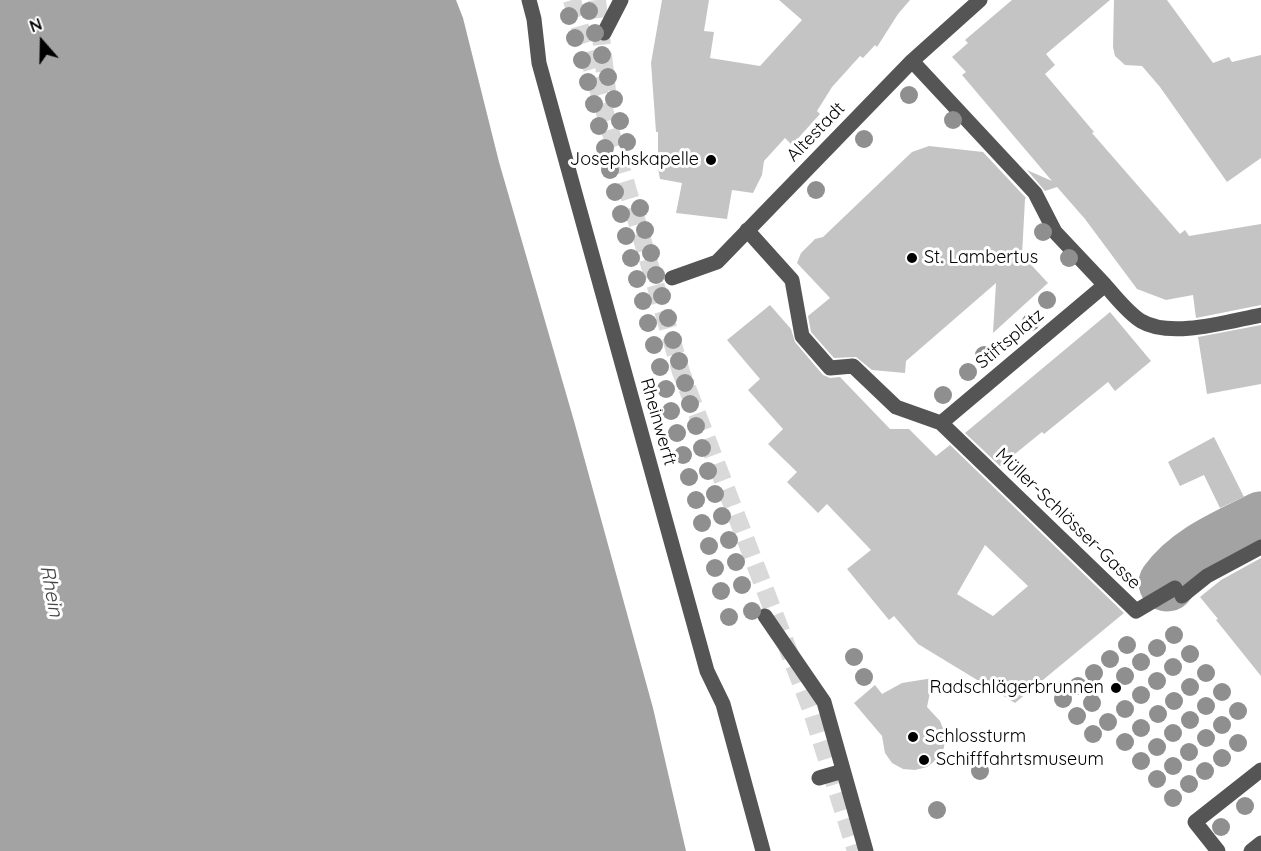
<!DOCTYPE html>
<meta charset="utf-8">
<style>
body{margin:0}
#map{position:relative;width:1261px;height:851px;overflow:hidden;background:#fff;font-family:Quicksand,sans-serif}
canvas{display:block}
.north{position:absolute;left:12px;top:12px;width:60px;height:60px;-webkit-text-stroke:4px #fff;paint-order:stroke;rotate:340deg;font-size:16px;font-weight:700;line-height:24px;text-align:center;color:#000}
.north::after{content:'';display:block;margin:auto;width:21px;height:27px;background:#000;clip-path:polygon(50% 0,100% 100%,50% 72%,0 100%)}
</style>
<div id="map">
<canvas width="1261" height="851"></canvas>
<div class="north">N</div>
</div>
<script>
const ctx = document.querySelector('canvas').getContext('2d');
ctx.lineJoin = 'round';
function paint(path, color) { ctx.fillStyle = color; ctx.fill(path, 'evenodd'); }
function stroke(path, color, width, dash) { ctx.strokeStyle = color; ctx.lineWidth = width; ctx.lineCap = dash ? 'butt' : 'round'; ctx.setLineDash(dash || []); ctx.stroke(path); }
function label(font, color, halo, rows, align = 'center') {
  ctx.font = font + ' Quicksand,sans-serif'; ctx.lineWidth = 6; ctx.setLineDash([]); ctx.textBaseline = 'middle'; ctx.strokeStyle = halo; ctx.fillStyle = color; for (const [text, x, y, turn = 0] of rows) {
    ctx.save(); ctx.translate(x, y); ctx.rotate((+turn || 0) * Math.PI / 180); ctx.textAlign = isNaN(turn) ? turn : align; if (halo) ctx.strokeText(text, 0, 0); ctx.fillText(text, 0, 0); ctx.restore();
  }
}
const water = new Path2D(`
 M 0,0 L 456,0 L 463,18 L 499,162 L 574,421 L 653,708 L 686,851 L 0,851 Z
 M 1261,503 L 1261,529 C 1234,543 1199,554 1181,578 L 1160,567 C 1181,536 1229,520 1261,503 Z`);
const river = new Path2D(`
 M 1167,583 C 1189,552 1228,537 1261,520`);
const building = new Path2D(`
 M 662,0 L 709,0 L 704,31 L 714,32 L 710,58 L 760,66 L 802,20 L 779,0 L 910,0 L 898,14 L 877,47 L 875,45 L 863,58 L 860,56 L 832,87 L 817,111 L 820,114 L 792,145 L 785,138 L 764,161 L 762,175 L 753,193 L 732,190 L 727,219 L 676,213 L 682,183 L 660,179 L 658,168 L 658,132 L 656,132 L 651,63 Z
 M 1012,0 L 1110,0 L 1046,54 L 1055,65 L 1045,74 L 1094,132 L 1092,133 L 1180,234 L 1185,230 L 1189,236 L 1261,224 L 1261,305 L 1196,318 L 1193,295 L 1166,300 L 1137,289 L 1085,219 L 1057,187 L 1045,191 L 1027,170 L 1052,181 L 962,75 L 966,72 L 952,57 L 968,43 L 965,40 Z
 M 1114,0 L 1167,0 L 1213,63 L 1229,57 L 1232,62 L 1261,55 L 1261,158 L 1227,182 L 1160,87 L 1142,66 L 1125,65 L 1115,56 L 1113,47 Z
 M 929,146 L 983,152 L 1026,198 L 1025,199 L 1022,255 L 1048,283 L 993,333 L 996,283 L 906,361 L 905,373 L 872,370 L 856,357 L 834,358 L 811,332 L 808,316 L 830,298 L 797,263 L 801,253 L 815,239 L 823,237 L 912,152 Z
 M 770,305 L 791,329 L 795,342 L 823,375 L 830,378 L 840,377 L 890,429 L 909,429 L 936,456 L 950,445 L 1124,613 L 1015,703 L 918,644 L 894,616 L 889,620 L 847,569 L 871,550 L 827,504 L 818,513 L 787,482 L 797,472 L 768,444 L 783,429 L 748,390 L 760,379 L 727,340 ZM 985,545 L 1028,586 L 993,616 L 957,594 Z
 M 1110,312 L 1151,361 L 1115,391 L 1108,382 L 1044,434 L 1042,432 L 1000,466 L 965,433 Z
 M 1261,325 L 1261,384 L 1207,394 L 1198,337 Z
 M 1214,437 L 1244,497 L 1220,508 L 1204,475 L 1180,486 L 1168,462 Z
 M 1261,558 L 1261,676 L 1216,620 L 1218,619 L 1200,597 L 1221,580 Z
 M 933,678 L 927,707 L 940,721 L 944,731 L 945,742 L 943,751 L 936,760 L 927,767 L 915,770 L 903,769 L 892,763 L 885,753 L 882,736 L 854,703 L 875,685 L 882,694 L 902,683 Z`);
const highwayTunnel = new Path2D(`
 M 572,0 L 681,372 L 811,709 L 856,851
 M 597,0 L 607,91`);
const minor = new Path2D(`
 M 529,0 L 534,19 L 539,63 L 707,671 L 723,704 L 763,851
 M 604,33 L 621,0
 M 912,61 L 1035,193 L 1055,232 L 1105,285 L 941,423
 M 747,230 L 792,280 L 802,336 L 830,368 L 853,366 L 896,407 L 941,423 L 1136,611 L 1175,588
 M 672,278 L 717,262 L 912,61 L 980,0
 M 1105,285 C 1116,297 1127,312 1141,321 C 1171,339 1229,321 1261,315
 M 1182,596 L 1207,576 L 1261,547
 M 765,616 L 824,702 L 866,851
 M 819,778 L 843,771
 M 1218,851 L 1195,822 L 1261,770
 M 1251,851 L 1261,843`);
const trees = [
 [589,11],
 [569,16],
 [595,33],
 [575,38],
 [602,55],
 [582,60],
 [608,77],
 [588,82],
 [909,95],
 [614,99],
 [594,104],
 [953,120],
 [620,121],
 [599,126],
 [864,139],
 [627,142],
 [605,148],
 [610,170],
 [816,190],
 [615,192],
 [640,208],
 [621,214],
 [645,230],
 [1043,232],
 [626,236],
 [651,253],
 [631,258],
 [1069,258],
 [656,275],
 [637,279],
 [662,296],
 [1047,300],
 [643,301],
 [668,318],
 [1031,322],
 [648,323],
 [673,340],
 [654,345],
 [984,355],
 [679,361],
 [660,367],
 [968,372],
 [685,383],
 [666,389],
 [943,395],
 [690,404],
 [671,411],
 [696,426],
 [677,433],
 [702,448],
 [683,455],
 [708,471],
 [689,477],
 [715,494],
 [696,500],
 [722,516],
 [702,523],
 [729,540],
 [709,546],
 [736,562],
 [715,568],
 [742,585],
 [721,591],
 [752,611],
 [729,617],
 [1174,635],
 [1127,645],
 [1157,648],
 [1190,654],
 [854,657],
 [1110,659],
 [1141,662],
 [1173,667],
 [1094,673],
 [1206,673],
 [1125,676],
 [864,677],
 [1157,681],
 [1078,686],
 [1190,687],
 [1222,692],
 [1141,695],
 [1063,699],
 [1174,701],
 [1092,703],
 [1206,706],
 [1125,709],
 [1238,711],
 [1158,714],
 [1077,716],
 [1190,720],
 [1108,722],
 [1222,725],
 [1141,728],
 [1173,733],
 [1093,734],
 [1206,738],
 [1125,742],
 [1238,743],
 [1157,747],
 [1189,752],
 [1222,758],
 [1141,761],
 [1173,766],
 [980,771],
 [1205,771],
 [1157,779],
 [1189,784],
 [1173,798],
 [1245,806],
 [937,810],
 [1221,827]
];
const markers = [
 [711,160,6,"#000"],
 [912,258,6,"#000"],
 [1116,688,6,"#000"],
 [913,737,6,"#000"],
 [924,760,6,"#000"]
];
const streetNames = [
 ["Altestadt",816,132,-46],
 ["Stiftsplatz",1010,339,-40],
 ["Rheinwerft",658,422,74],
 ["Müller-Schlösser-Gasse",1068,519,44]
];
const poiNames = [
 ["Josephskapelle",699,160,"right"],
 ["St. Lambertus",924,258],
 ["Radschlägerbrunnen",1104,688,"right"],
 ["Schlossturm",925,737],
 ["Schifffahrtsmuseum",936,760]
];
const waterNames = [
 ["Rhein",51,591,79]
];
paint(water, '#a3a3a3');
stroke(river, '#a3a3a3', 57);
paint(building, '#c4c4c4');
stroke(highwayTunnel, '#d9d9d9', 18, [18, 9]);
stroke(minor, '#555', 15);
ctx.fillStyle = '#8f8f8f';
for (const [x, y] of trees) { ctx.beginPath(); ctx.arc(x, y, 9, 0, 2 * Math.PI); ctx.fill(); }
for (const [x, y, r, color] of markers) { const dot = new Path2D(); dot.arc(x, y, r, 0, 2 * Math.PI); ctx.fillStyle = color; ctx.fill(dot); stroke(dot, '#fff', 2); }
label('18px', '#000', '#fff', streetNames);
label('18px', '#000', '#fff', poiNames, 'left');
label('italic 20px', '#444', '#fff', waterNames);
</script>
